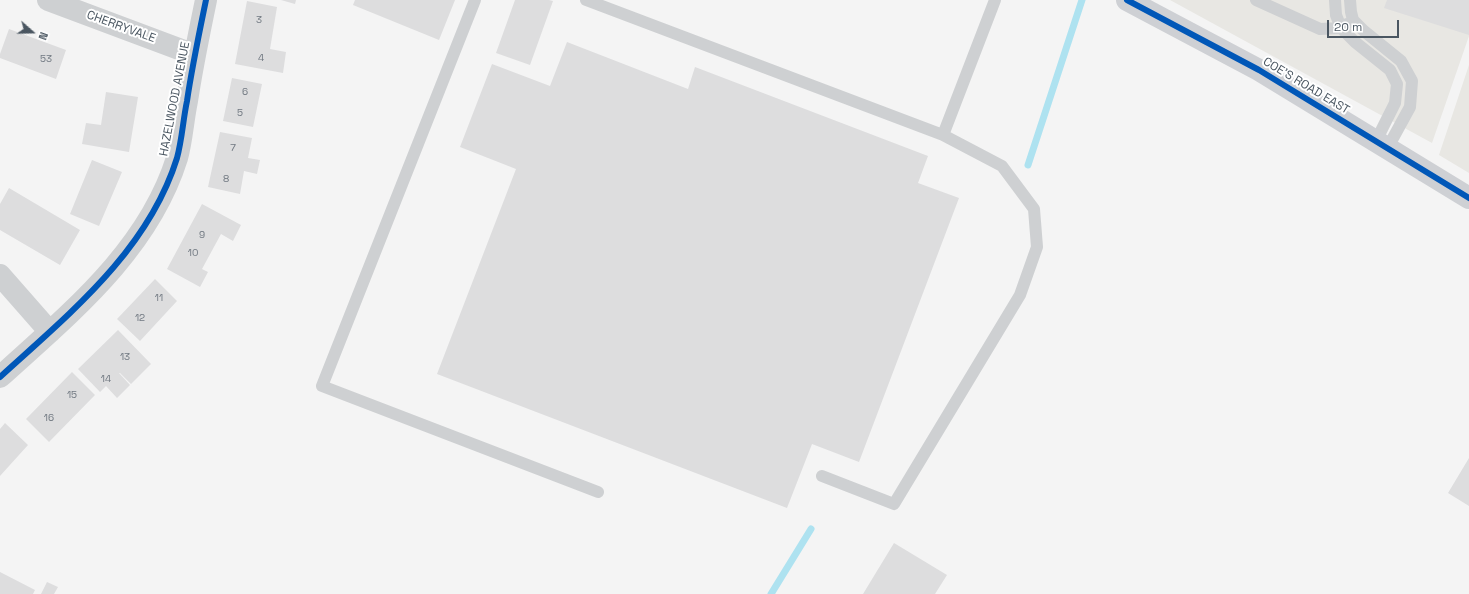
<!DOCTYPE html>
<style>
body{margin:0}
#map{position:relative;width:1469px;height:594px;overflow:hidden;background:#f4f4f4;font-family:"Space Grotesk",sans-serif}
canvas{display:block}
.north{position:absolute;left:12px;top:12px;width:40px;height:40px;-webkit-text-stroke:3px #fff;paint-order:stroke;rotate:110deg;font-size:11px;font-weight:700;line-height:16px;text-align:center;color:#4a5661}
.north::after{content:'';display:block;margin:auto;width:14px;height:18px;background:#4a5661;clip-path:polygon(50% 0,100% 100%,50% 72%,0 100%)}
.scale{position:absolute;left:1327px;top:20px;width:72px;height:18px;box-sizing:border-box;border:2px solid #4a5661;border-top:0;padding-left:5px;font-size:12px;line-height:14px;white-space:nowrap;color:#4a5661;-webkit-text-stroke:3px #fff;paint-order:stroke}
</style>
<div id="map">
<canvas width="1469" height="594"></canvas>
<div class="north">N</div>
<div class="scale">20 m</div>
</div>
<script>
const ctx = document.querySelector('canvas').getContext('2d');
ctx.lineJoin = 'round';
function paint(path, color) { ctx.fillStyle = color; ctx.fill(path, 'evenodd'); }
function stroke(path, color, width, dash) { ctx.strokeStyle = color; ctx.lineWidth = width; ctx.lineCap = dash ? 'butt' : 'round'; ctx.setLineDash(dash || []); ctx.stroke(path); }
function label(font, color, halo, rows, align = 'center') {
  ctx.font = font + ' "Space Grotesk",sans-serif'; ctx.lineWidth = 4; ctx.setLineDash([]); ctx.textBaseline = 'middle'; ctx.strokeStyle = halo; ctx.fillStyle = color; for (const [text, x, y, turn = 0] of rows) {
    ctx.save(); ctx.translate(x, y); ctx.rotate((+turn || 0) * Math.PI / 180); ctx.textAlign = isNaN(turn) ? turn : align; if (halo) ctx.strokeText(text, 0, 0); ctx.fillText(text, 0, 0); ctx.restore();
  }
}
const commercial = new Path2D(`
 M 1170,0 L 1469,0 L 1469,36 L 1432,143 Z
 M 1469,65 L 1469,173 L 1439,155 Z`);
const stream = new Path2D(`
 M 1028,165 L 1082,0
 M 771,594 L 811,529`);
const building = new Path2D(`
 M 281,0 L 296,0 L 295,4 Z
 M 355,0 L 455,0 L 439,40 L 353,5 Z
 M 515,0 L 549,0 L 553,1 L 530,65 L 496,53 Z
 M 1387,0 L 1469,0 L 1469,35 L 1384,8 Z
 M 247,1 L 277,7 L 270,49 L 286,52 L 283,73 L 235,64 Z
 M 9,29 L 66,50 L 56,79 L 0,58 L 0,54 Z
 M 567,42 L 688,89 L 695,67 L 928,156 L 918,183 L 959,198 L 859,462 L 812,444 L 787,508 L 437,374 L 516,169 L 460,147 L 492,64 L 550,86 Z
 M 232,78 L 262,84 L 253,127 L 223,121 Z
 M 106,92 L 138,97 L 129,152 L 82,144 L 86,123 L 101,125 Z
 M 220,132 L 252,138 L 248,158 L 260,160 L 257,174 L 244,171 L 240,194 L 208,187 Z
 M 92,160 L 122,172 L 99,226 L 70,214 Z
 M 9,188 L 80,230 L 60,265 L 0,230 L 0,204 Z
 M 202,204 L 241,225 L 233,241 L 221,234 L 202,269 L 208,272 L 200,287 L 167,269 Z
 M 155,279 L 177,301 L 140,341 L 117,319 Z
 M 118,330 L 151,364 L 131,384 L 120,373 L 119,373 L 130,385 L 117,398 L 106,386 L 100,392 L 78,369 Z
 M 72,372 L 95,395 L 49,442 L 26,419 Z
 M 5,423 L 28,445 L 0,476 L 0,429 Z
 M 1469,458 L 1469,506 L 1448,493 Z
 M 894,543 L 947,575 L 935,594 L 863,594 Z
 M 0,572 L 35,590 L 33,594 L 0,594 Z
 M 47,582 L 58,587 L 54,594 L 41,594 Z`);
const lane = new Path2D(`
 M 475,0 L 322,386 L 598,492
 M 586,0 L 943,135
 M 1256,0 L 1320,29 L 1341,28 L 1347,24
 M 1335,0 L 1336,15 L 1341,28 L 1355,42 L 1390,70 L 1397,84 L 1395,103 L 1376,141
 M 1350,0 L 1351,12 L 1353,20 L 1364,31 L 1401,61 L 1412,81 L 1410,107 L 1387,149
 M 822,476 L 894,504 L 1020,295 L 1037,247 L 1034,209 L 1002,166 L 943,135 L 995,0`);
const street = new Path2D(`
 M 48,0 L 195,55
 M 0,275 L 50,332
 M 0,377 C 69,314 148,251 177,158 C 182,140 183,120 187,101 C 192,67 199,34 206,0`);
const secondary = new Path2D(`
 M 1127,0 L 1259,70 L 1469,198`);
const cycleway = new Path2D(`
 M 1127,0 L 1259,70 L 1469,198
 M 0,377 C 69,314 148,251 177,158 C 182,140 183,120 187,101 C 192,67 199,34 206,0`);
const numberNames = [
 ["3",259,20],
 ["4",261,58],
 ["53",46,59],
 ["6",245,92],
 ["5",240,113],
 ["7",233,148],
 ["8",226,179],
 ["9",202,235],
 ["10",193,253],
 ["11",159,298],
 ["12",140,318],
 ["13",125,357],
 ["14",106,379],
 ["15",72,395],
 ["16",49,418]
];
const streetNames = [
 ["CHERRYVALE",121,27,20],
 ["COE'S ROAD EAST",1306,86,31],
 ["HAZELWOOD AVENUE",175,99,-79]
];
paint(commercial, '#e8e7e3');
stroke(stream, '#aee2f0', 7);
paint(building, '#ddddde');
stroke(lane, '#ced0d2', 12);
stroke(street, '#ced0d2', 22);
stroke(secondary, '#ced0d4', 22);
stroke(cycleway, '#0057b8', 6);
label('10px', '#707881', null, numberNames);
label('12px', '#4a5661', '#fff', streetNames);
</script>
